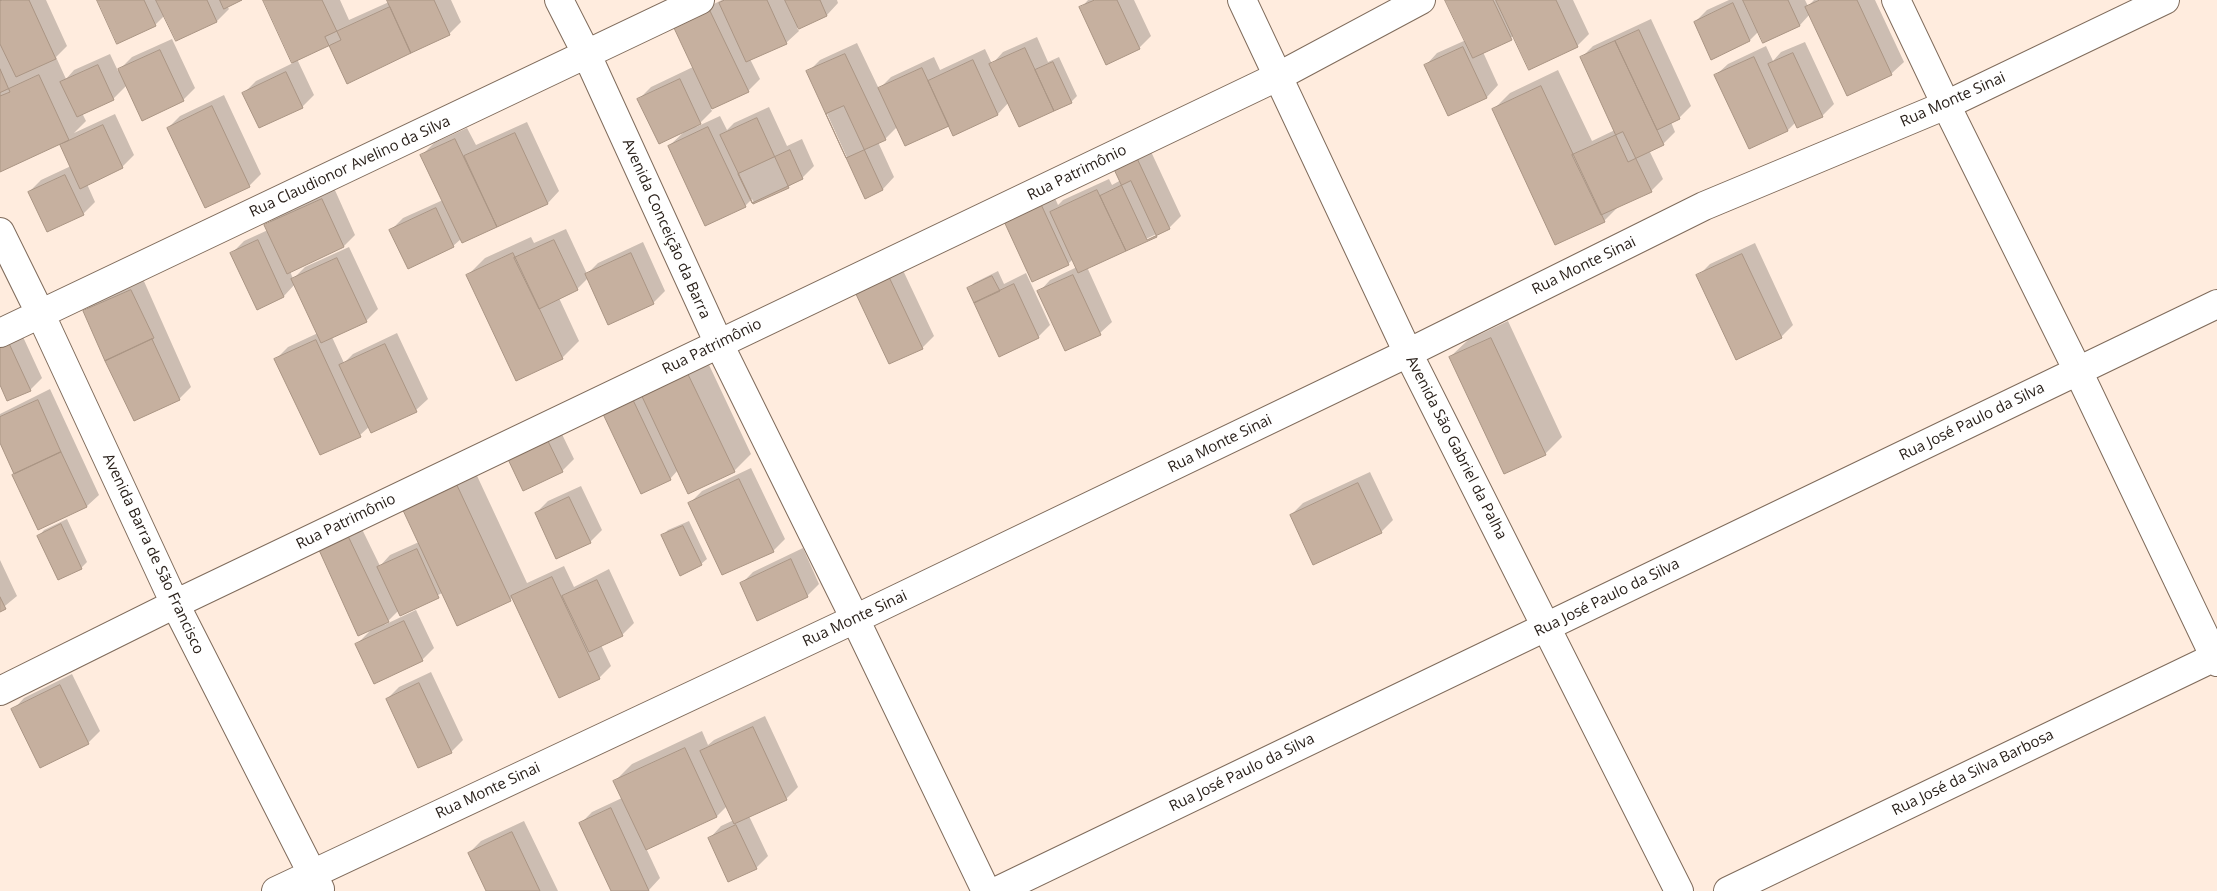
<!DOCTYPE html>
<meta charset="utf-8">
<style>
body{margin:0}
canvas{display:block;background:#ffecde}
</style>
<canvas width="2217" height="891"></canvas>
<script>
const ctx = document.querySelector('canvas').getContext('2d');
ctx.lineJoin = 'round';
function paint(path, color) { ctx.fillStyle = color; ctx.fill(path, 'evenodd'); }
function stroke(path, color, width, dash) { ctx.strokeStyle = color; ctx.lineWidth = width; ctx.lineCap = dash ? 'butt' : 'round'; ctx.setLineDash(dash || []); ctx.stroke(path); }
function label(font, color, halo, rows, align = 'center') {
  ctx.font = font + ' "Open Sans",sans-serif'; ctx.lineWidth = 5; ctx.setLineDash([]); ctx.textBaseline = 'middle'; ctx.strokeStyle = halo; ctx.fillStyle = color; for (const [text, x, y, turn = 0] of rows) {
    ctx.save(); ctx.translate(x, y); ctx.rotate((+turn || 0) * Math.PI / 180); ctx.textAlign = isNaN(turn) ? turn : align; if (halo) ctx.strokeText(text, 0, 0); ctx.fillText(text, 0, 0); ctx.restore();
  }
}
const shadow = new Path2D(`
 M 0,0 L 46,0 L 67,46 L 56,57 L 66,79 L 74,70 L 110,54 L 118,71 L 132,57 L 172,39 L 195,88 L 183,100 L 127,85 L 113,99 L 82,113 L 86,121 L 74,133 L 115,114 L 134,155 L 122,167 L 87,184 L 95,202 L 83,214 L 29,192 L 41,180 L 71,166 L 61,146 L 67,140 L 0,169 Z
 M 98,0 L 239,0 L 227,6 L 229,9 L 217,21 L 177,40 L 165,15 L 155,25 Z
 M 264,0 L 340,0 L 349,20 L 389,2 L 388,0 L 451,0 L 461,22 L 449,34 L 347,82 L 329,44 L 297,59 L 314,95 L 302,107 L 244,93 L 256,81 L 293,63 Z
 M 722,0 L 837,0 L 838,3 L 827,15 L 797,28 L 799,31 L 787,42 L 750,59 L 760,79 L 748,91 L 711,109 L 712,111 L 696,127 L 720,116 L 727,130 L 734,123 L 769,107 L 787,146 L 802,139 L 814,166 L 802,178 L 788,187 L 754,203 L 752,199 L 745,206 L 669,146 L 685,131 L 639,99 L 651,87 L 693,67 L 675,28 L 687,17 Z
 M 1088,0 L 1134,0 L 1151,36 L 1139,48 L 1081,8 Z
 M 1446,0 L 1573,0 L 1589,34 L 1577,46 L 1514,36 L 1483,52 L 1498,85 L 1487,97 L 1449,114 L 1426,65 L 1437,53 L 1466,40 Z
 M 1729,0 L 1805,0 L 1808,6 L 1814,0 L 1875,0 L 1904,62 L 1892,73 L 1847,94 L 1810,14 L 1800,25 L 1764,42 L 1759,31 L 1750,40 L 1695,22 L 1707,10 Z
 M 1651,19 L 1691,106 L 1679,118 L 1671,122 L 1675,132 L 1663,144 L 1649,150 L 1663,179 L 1651,191 L 1620,205 L 1604,221 L 1493,110 L 1510,93 L 1558,70 L 1592,141 L 1615,130 L 1581,58 L 1593,46 Z
 M 1037,37 L 1048,62 L 1059,57 L 1077,96 L 1071,102 L 1009,102 L 998,114 L 954,134 L 949,124 L 897,127 L 885,139 L 878,142 L 894,177 L 883,189 L 865,197 L 808,72 L 820,60 L 857,43 L 879,89 L 891,77 L 934,57 L 940,70 L 985,49 L 992,64 L 1003,52 Z
 M 1805,42 L 1834,104 L 1822,116 L 1796,122 L 1788,130 L 1749,147 L 1716,75 L 1728,64 L 1766,46 L 1773,61 L 1781,52 Z
 M 224,95 L 261,174 L 249,186 L 168,128 L 180,116 Z
 M 527,122 L 559,191 L 548,203 L 462,242 L 461,239 L 453,246 L 391,230 L 403,218 L 443,200 L 422,155 L 434,143 L 467,128 L 476,145 Z
 M 1147,143 L 1181,216 L 1169,228 L 1087,267 L 1112,322 L 1100,333 L 1039,292 L 1050,280 L 1077,267 L 1073,259 L 1068,264 L 1032,280 L 1003,217 L 1051,189 L 1058,205 L 1063,200 L 1109,179 L 1112,185 L 1121,180 Z
 M 334,188 L 355,235 L 344,246 L 290,271 L 293,279 L 305,267 L 349,247 L 378,309 L 366,321 L 332,337 L 344,363 L 353,354 L 397,333 L 428,399 L 416,410 L 372,431 L 370,426 L 360,435 L 276,359 L 288,347 L 318,333 L 295,284 L 284,296 L 258,308 L 232,253 L 244,241 L 268,230 L 266,226 L 278,214 Z
 M 566,229 L 587,274 L 598,263 L 643,242 L 665,291 L 653,303 L 588,278 L 577,289 L 559,298 L 579,341 L 562,358 L 468,275 L 485,258 L 531,237 L 534,243 Z
 M 1755,243 L 1793,325 L 1781,337 L 1698,276 L 1710,264 Z
 M 901,266 L 934,336 L 922,348 L 857,293 Z
 M 998,271 L 1004,284 L 1026,273 L 1050,325 L 1038,337 L 969,288 L 974,283 Z
 M 143,279 L 191,387 L 179,399 L 135,420 L 84,312 L 96,300 Z
 M 1508,321 L 1562,437 L 1545,454 L 1450,357 L 1468,340 Z
 M 18,326 L 42,378 L 30,390 L 0,382 L 0,334 Z
 M 702,350 L 751,454 L 734,471 L 678,470 L 670,479 L 605,414 Z
 M 50,389 L 99,495 L 87,506 L 38,529 L 0,441 L 0,414 Z
 M 558,426 L 574,459 L 562,471 L 508,455 Z
 M 472,465 L 527,583 L 564,566 L 574,587 L 609,569 L 634,623 L 622,635 L 601,645 L 611,666 L 599,678 L 513,597 L 510,600 L 442,593 L 401,614 L 399,610 L 384,625 L 416,610 L 434,648 L 422,660 L 357,644 L 373,628 L 320,550 L 360,525 L 380,566 L 390,555 L 419,542 L 402,506 Z
 M 751,468 L 785,539 L 773,551 L 690,503 L 702,491 Z
 M 1370,472 L 1393,520 L 1381,532 L 1291,515 L 1303,503 Z
 M 581,486 L 602,530 L 590,542 L 536,513 L 548,501 Z
 M 67,519 L 87,562 L 81,568 L 39,536 L 44,530 Z
 M 689,521 L 707,559 L 701,564 L 662,536 L 668,530 Z
 M 803,548 L 819,584 L 807,596 L 741,584 L 753,572 Z
 M 0,560 L 17,596 L 0,610 Z
 M 431,672 L 463,740 L 451,752 L 387,699 L 399,687 Z
 M 72,674 L 100,731 L 89,742 L 41,766 L 13,710 L 24,698 Z
 M 765,716 L 798,787 L 786,799 L 749,816 L 768,856 L 756,868 L 710,838 L 721,826 L 734,820 L 727,806 L 717,816 L 646,848 L 660,878 L 649,890 L 612,891 L 580,824 L 592,812 L 622,798 L 615,781 L 632,764 L 702,731 L 708,745 L 714,740 Z
 M 524,821 L 558,891 L 487,891 L 469,853 L 481,841 Z`);
const building = new Path2D(`
 M 3,0 L 29,0 L 56,59 L 16,77 L 0,44 L 0,1 Z
 M 97,0 L 144,0 L 156,26 L 117,44 Z
 M 156,0 L 207,0 L 217,22 L 176,41 Z
 M 220,0 L 242,0 L 224,9 Z
 M 263,0 L 322,0 L 341,40 L 292,63 Z
 M 387,0 L 434,0 L 450,35 L 411,53 Z
 M 725,0 L 767,0 L 787,44 L 746,62 L 719,3 Z
 M 785,0 L 820,0 L 827,16 L 799,29 Z
 M 1095,0 L 1117,0 L 1140,49 L 1106,65 L 1079,7 Z
 M 1445,0 L 1493,0 L 1512,40 L 1473,58 Z
 M 1496,0 L 1556,0 L 1578,47 L 1529,70 Z
 M 1743,0 L 1788,0 L 1800,26 L 1763,43 Z
 M 1820,0 L 1857,0 L 1892,75 L 1847,96 L 1805,7 Z
 M 1733,3 L 1750,41 L 1711,60 L 1694,22 Z
 M 390,7 L 411,53 L 347,84 L 325,37 Z
 M 710,11 L 749,92 L 712,109 L 674,28 Z
 M 1639,30 L 1680,119 L 1657,130 L 1615,41 Z
 M 1615,41 L 1664,145 L 1628,162 L 1580,57 Z
 M 1463,47 L 1487,98 L 1448,116 L 1424,65 Z
 M 1025,48 L 1054,111 L 1019,127 L 989,64 Z
 M 160,50 L 184,101 L 142,121 L 118,69 Z
 M 1793,53 L 1823,117 L 1797,128 L 1768,64 Z
 M 845,54 L 886,140 L 846,158 L 806,71 Z
 M 1754,57 L 1788,131 L 1749,149 L 1714,75 Z
 M 973,60 L 998,115 L 953,136 L 928,81 Z
 M 1053,62 L 1072,103 L 1054,111 L 1035,70 Z
 M 98,65 L 114,100 L 77,117 L 60,82 Z
 M 922,68 L 949,126 L 905,146 L 878,88 Z
 M 0,69 L 10,92 L 0,96 Z
 M 286,72 L 303,108 L 259,128 L 242,93 Z
 M 39,75 L 69,140 L 0,172 L 0,93 Z
 M 680,79 L 701,124 L 659,144 L 637,99 Z
 M 1541,86 L 1605,222 L 1555,245 L 1492,109 Z
 M 212,106 L 250,187 L 205,208 L 167,128 Z
 M 844,106 L 883,190 L 865,199 L 826,114 Z
 M 757,118 L 789,188 L 753,204 L 720,135 Z
 M 103,125 L 123,168 L 80,189 L 60,145 Z
 M 708,127 L 746,207 L 705,226 L 668,146 Z
 M 1623,132 L 1652,192 L 1601,215 L 1572,155 Z
 M 515,133 L 548,204 L 497,227 L 464,156 Z
 M 455,139 L 497,227 L 462,243 L 420,155 Z
 M 790,150 L 803,179 L 752,203 L 738,174 Z
 M 1135,154 L 1170,229 L 1147,240 L 1112,165 Z
 M 65,175 L 84,215 L 47,232 L 28,192 Z
 M 1131,181 L 1157,237 L 1126,251 L 1100,196 Z
 M 1097,190 L 1126,251 L 1078,273 L 1050,212 Z
 M 322,199 L 344,247 L 287,274 L 264,225 Z
 M 1039,200 L 1069,265 L 1032,282 L 1002,217 Z
 M 436,208 L 454,247 L 408,269 L 389,230 Z
 M 258,240 L 284,297 L 257,310 L 230,253 Z
 M 554,240 L 578,290 L 539,309 L 514,258 Z
 M 513,253 L 563,359 L 516,381 L 466,275 Z
 M 631,253 L 654,304 L 608,325 L 585,274 Z
 M 1742,254 L 1782,338 L 1736,360 L 1696,275 Z
 M 337,258 L 367,322 L 321,343 L 291,279 Z
 M 1073,275 L 1101,335 L 1065,351 L 1037,291 Z
 M 992,276 L 1000,291 L 974,303 L 967,288 Z
 M 889,277 L 923,349 L 889,364 L 855,292 Z
 M 1014,284 L 1039,338 L 999,357 L 974,303 Z
 M 131,290 L 154,338 L 105,361 L 83,311 Z
 M 6,337 L 31,391 L 7,401 L 0,385 L 0,339 Z
 M 1491,338 L 1546,455 L 1504,474 L 1449,357 Z
 M 152,339 L 180,400 L 134,421 L 105,361 Z
 M 316,340 L 361,437 L 320,455 L 274,359 Z
 M 385,344 L 417,412 L 371,433 L 339,365 Z
 M 684,366 L 735,472 L 688,494 L 638,388 Z
 M 38,400 L 61,452 L 14,474 L 0,443 L 0,417 Z
 M 633,400 L 671,480 L 641,494 L 603,414 Z
 M 546,437 L 563,472 L 523,491 L 506,455 Z
 M 61,452 L 87,507 L 38,530 L 12,475 Z
 M 739,479 L 774,552 L 722,575 L 688,503 Z
 M 455,481 L 511,601 L 457,626 L 401,506 Z
 M 1358,483 L 1382,533 L 1313,565 L 1290,515 Z
 M 569,497 L 591,543 L 556,559 L 535,513 Z
 M 61,524 L 82,569 L 58,580 L 37,536 Z
 M 683,526 L 702,565 L 680,576 L 661,535 Z
 M 348,536 L 389,622 L 358,636 L 319,550 Z
 M 417,549 L 439,598 L 400,616 L 377,567 Z
 M 791,559 L 808,597 L 757,621 L 740,583 Z
 M 552,577 L 600,679 L 559,698 L 511,596 Z
 M 597,580 L 623,636 L 589,652 L 562,596 Z
 M 0,597 L 6,609 L 0,612 Z
 M 404,621 L 423,661 L 374,684 L 355,644 Z
 M 419,683 L 452,753 L 418,768 L 386,699 Z
 M 60,685 L 89,744 L 40,768 L 11,709 Z
 M 753,727 L 787,800 L 734,824 L 700,751 Z
 M 685,748 L 717,817 L 646,850 L 613,781 Z
 M 611,808 L 649,891 L 611,891 L 579,823 Z
 M 736,825 L 757,869 L 728,882 L 708,838 Z
 M 512,832 L 540,891 L 486,891 L 468,853 Z`);
const street = new Path2D(`
 M 559,0 L 587,55 L 719,344 L 855,619 L 986,891
 M 2165,0 L 1946,105 L 2078,371 L 2217,662
 M 0,232 L 40,313 L 175,604 L 320,889
 M 0,333 L 700,0
 M 0,691 L 175,604 L 1279,76 L 1421,0
 M 276,891 L 855,619 L 1408,353
 M 997,891 L 2217,304
 M 1728,891 L 2217,656`);
const secondary = new Path2D(`
 M 1242,0 L 1408,353 L 1679,891
 M 1408,353 L 1704,206 L 1946,105 L 1896,0`);
const streetNames = [
 ["Rua Monte Sinai",1953,100,-24],
 ["Rua Claudionor Avelino da Silva",350,167,-25],
 ["Rua Patrimônio",1077,173,-26],
 ["Avenida Conceição da Barra",666,229,66],
 ["Rua Monte Sinai",1584,266,-26],
 ["Rua Patrimônio",712,347,-26],
 ["Rua José Paulo da Silva",1972,422,-26],
 ["Rua Monte Sinai",1220,444,-26],
 ["Avenida São Gabriel da Palha",1456,448,63],
 ["Rua Patrimônio",346,522,-26],
 ["Avenida Barra de São Francisco",153,554,65],
 ["Rua José Paulo da Silva",1607,598,-26],
 ["Rua Monte Sinai",855,619,-25],
 ["Rua José Paulo da Silva",1242,773,-26],
 ["Rua José da Silva Barbosa",1973,773,-26],
 ["Rua Monte Sinai",488,791,-25]
];
paint(shadow, '#0003');
paint(building, '#c6b09f');
stroke(building, '#aa9584', 1);
stroke(street, '#7f6b5b', 30);
stroke(secondary, '#7f6b5b', 30);
stroke(street, '#fff', 28);
stroke(secondary, '#fff', 28);
label('15px', '#2a211b', '#fff', streetNames);
</script>
